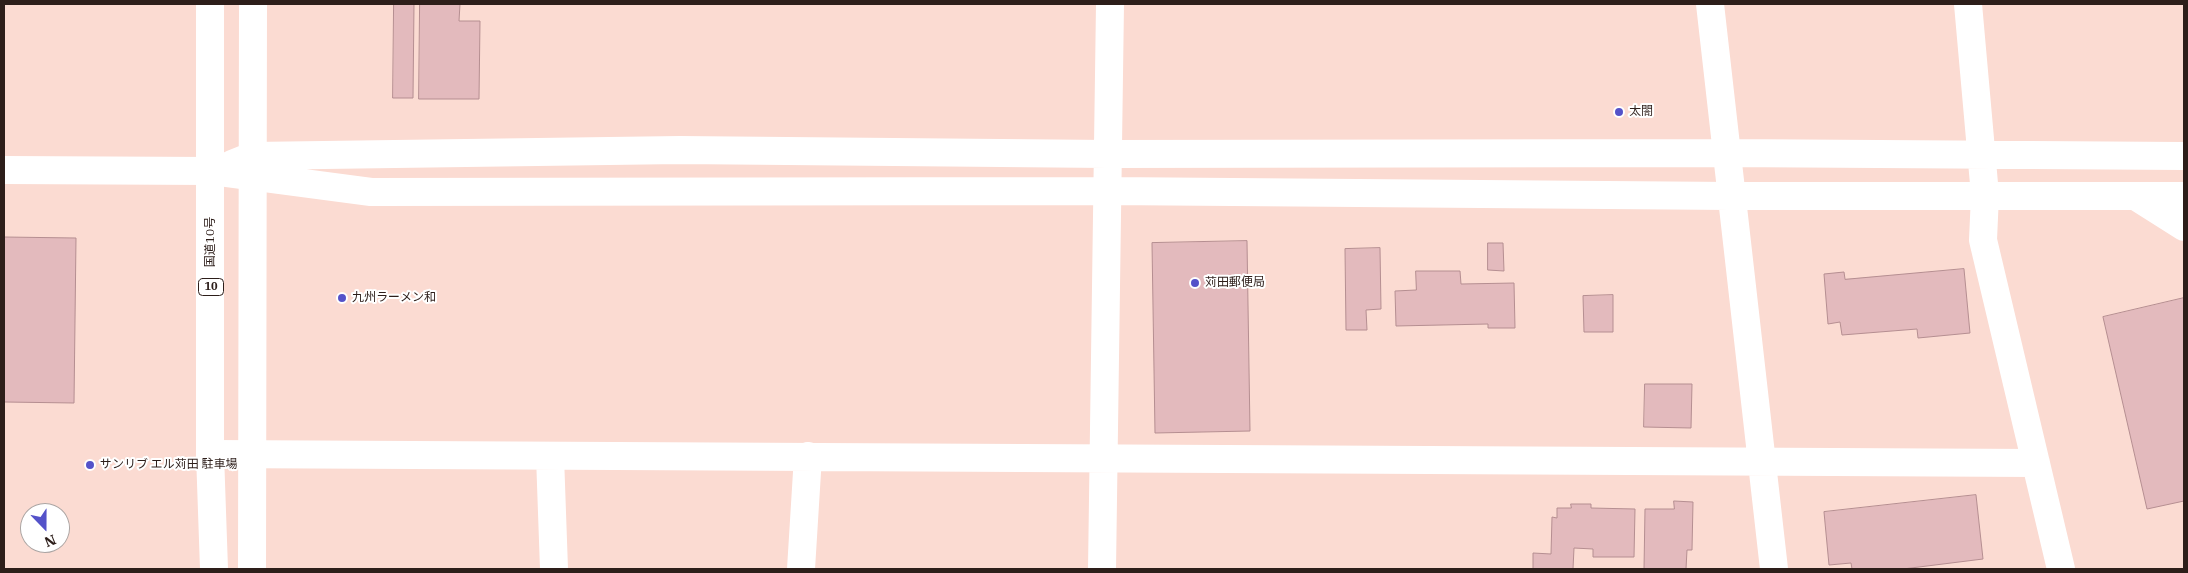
<!DOCTYPE html>
<meta charset="utf-8">
<style>
body{margin:0}
#map{position:relative;width:2188px;height:573px;overflow:hidden;background:#fbdbd2;font-family:"IBM Plex Serif",serif}
canvas{display:block}
.frame{position:absolute;inset:0;border:5px solid #2d1e1a;pointer-events:none}
.north{position:absolute;left:20px;top:503px;width:50px;height:50px;box-sizing:border-box;background:#fff;border:1px solid #aba5a3;border-radius:50%;rotate:158deg;font-size:14px;font-weight:700;line-height:20px;text-align:center;color:#2d1e1a}
.north::after{content:'';display:block;margin:auto;width:18px;height:22px;background:#5452c9;clip-path:polygon(50% 0,100% 100%,50% 72%,0 100%)}
</style>
<div id="map">
<canvas width="2188" height="573"></canvas>
<div class="frame"></div>
<div class="north">N</div>
</div>
<script>
const ctx = document.querySelector('canvas').getContext('2d');
ctx.lineJoin = 'round';
function paint(path, color) { ctx.fillStyle = color; ctx.fill(path, 'evenodd'); }
function stroke(path, color, width, dash) { ctx.strokeStyle = color; ctx.lineWidth = width; ctx.lineCap = dash ? 'butt' : 'round'; ctx.setLineDash(dash || []); ctx.stroke(path); }
function label(font, color, halo, rows, align = 'center') {
  ctx.font = font + ' "IBM Plex Serif","Noto Sans JP",serif'; ctx.lineWidth = 4; ctx.setLineDash([]); ctx.textBaseline = 'middle'; ctx.strokeStyle = halo; ctx.fillStyle = color; for (const [text, x, y, turn = 0] of rows) {
    ctx.save(); ctx.translate(x, y); ctx.rotate((+turn || 0) * Math.PI / 180); ctx.textAlign = isNaN(turn) ? turn : align; if (halo) ctx.strokeText(text, 0, 0); ctx.fillText(text, 0, 0); ctx.restore();
  }
}
const building = new Path2D(`
 M 394,4 L 414,4 L 413,98 L 393,98 Z
 M 420,4 L 460,4 L 459,21 L 480,21 L 479,99 L 419,99 Z
 M 4,237 L 76,238 L 74,403 L 4,402 Z
 M 1247,241 L 1250,431 L 1155,433 L 1152,243 Z
 M 1488,243 L 1503,243 L 1504,271 L 1488,270 Z
 M 1380,248 L 1381,309 L 1366,310 L 1367,330 L 1346,330 L 1345,249 Z
 M 1964,269 L 1970,333 L 1918,338 L 1917,329 L 1842,335 L 1840,322 L 1828,324 L 1824,274 L 1844,272 L 1845,279 Z
 M 1416,271 L 1460,271 L 1461,284 L 1514,283 L 1515,328 L 1488,328 L 1488,324 L 1396,326 L 1395,291 L 1416,290 Z
 M 1613,295 L 1613,332 L 1584,332 L 1583,296 Z
 M 2184,298 L 2184,501 L 2147,509 L 2103,317 Z
 M 1645,384 L 1692,384 L 1691,428 L 1644,427 Z
 M 1976,495 L 1983,559 L 1903,569 L 1852,569 L 1851,563 L 1829,565 L 1824,512 Z
 M 1674,501 L 1693,502 L 1692,550 L 1687,550 L 1686,569 L 1644,569 L 1645,509 L 1674,509 Z
 M 1571,504 L 1591,504 L 1591,508 L 1635,509 L 1634,557 L 1593,557 L 1593,549 L 1574,548 L 1573,569 L 1533,569 L 1533,553 L 1551,554 L 1552,517 L 1557,518 L 1557,508 L 1571,508 Z`);
const minor = new Path2D(`
 M 1710,4 L 1774,569
 M 1968,4 L 1985,195 L 1983,240 L 2061,569
 M 232,164 L 252,156 L 680,150 L 1108,154 L 1726,153 L 2184,156
 M 4,170 L 212,171 L 371,192 L 1108,191 L 1731,196 L 2184,196
 M 2135,196 L 2184,227
 M 210,454 L 2036,463
 M 550,456 L 554,569
 M 801,569 L 808,456
 M 1102,569 L 1110,4`);
const highway = new Path2D(`
 M 210,4 L 210,454 L 214,569
 M 252,569 L 253,4`);
const markers = [
 [1619,112,5,"#5452c9"],
 [1195,283,5,"#5452c9"],
 [342,298,5,"#5452c9"],
 [90,465,5,"#5452c9"]
];
const shields = [
 [211,287,25]
];
const shieldNames = [
 ["10",211,287]
];
const poiNames = [
 ["太閤",1629,112],
 ["苅田郵便局",1205,283],
 ["九州ラーメン和",352,298],
 ["サンリブ エル苅田 駐車場",100,465]
];
const streetNames = [
 ["国道10号",211,242,-90]
];
paint(building, '#e3babd');
stroke(building, '#b58e91', 1);
stroke(minor, '#fff', 28);
stroke(highway, '#fff', 28);
for (const [x, y, r, color] of markers) { const dot = new Path2D(); dot.arc(x, y, r, 0, 2 * Math.PI); ctx.fillStyle = color; ctx.fill(dot); stroke(dot, '#fff', 2); }
for (const [x, y, w] of shields) { const box = new Path2D(); box.roundRect(x - w / 2, y - 8.5, w, 17, 4); ctx.fillStyle = '#fff'; ctx.fill(box); stroke(box, '#2d1e1a', 1); }
label('bold 11px', '#2d1e1a', null, shieldNames);
label('12px', '#2d1e1a', '#fff', poiNames, 'left');
label('12px', '#2d1e1a', '#fff', streetNames);
</script>
